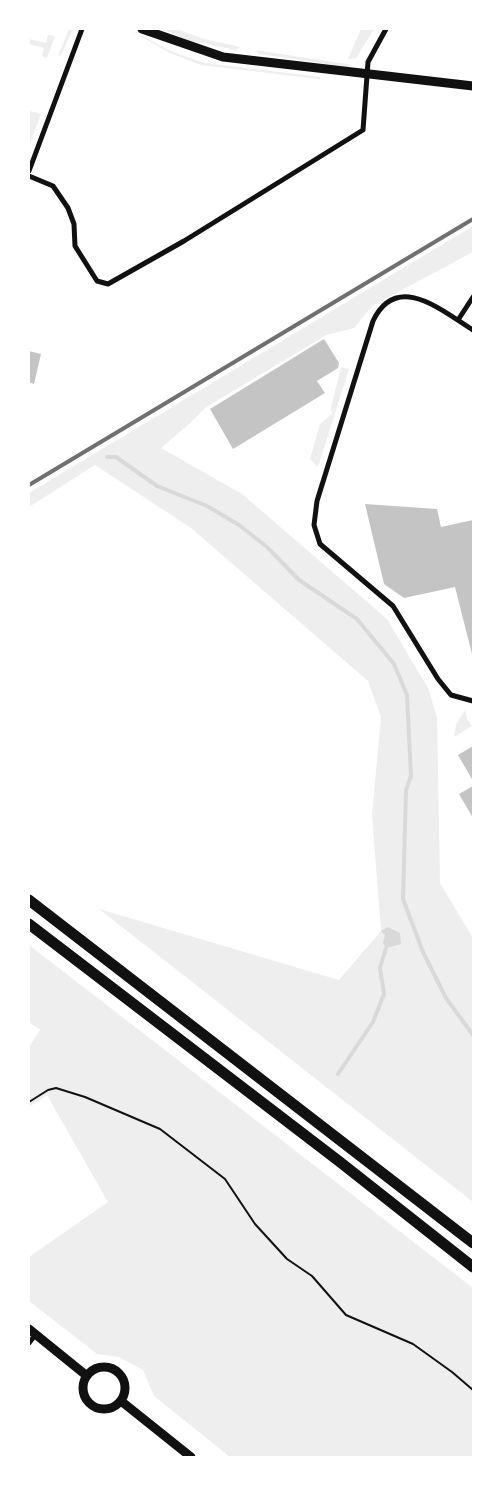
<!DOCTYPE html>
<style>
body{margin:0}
#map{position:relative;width:502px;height:1486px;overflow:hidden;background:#fff;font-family:Overpass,sans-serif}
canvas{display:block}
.frame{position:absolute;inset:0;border:30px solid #fff;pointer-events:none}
</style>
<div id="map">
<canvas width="502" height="1486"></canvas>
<div class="frame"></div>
</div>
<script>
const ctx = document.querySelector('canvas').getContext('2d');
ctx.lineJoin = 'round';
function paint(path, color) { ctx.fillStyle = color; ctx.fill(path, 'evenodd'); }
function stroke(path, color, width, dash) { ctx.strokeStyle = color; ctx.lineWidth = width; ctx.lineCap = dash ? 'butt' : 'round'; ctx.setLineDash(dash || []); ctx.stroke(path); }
const green = new Path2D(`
 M 69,29 L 73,29 L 60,57 L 59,54 Z
 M 128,29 L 173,52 L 204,63 L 320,77 L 320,79 L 201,65 L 170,53 Z
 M 162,29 L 176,29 L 204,39 L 240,47 L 236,50 L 190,41 Z
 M 361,29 L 374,29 L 356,58 L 348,59 Z
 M 48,35 L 55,36 L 47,58 L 42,56 L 44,48 L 29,44 L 29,39 L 46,43 Z
 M 255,50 L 353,65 L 347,67 L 259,54 Z
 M 30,111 L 41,114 L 29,145 L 29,115 Z
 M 473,226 L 473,252 L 372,306 L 354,328 L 326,335 L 205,408 L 188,425 L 161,448 L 242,494 L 387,619 L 428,688 L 437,717 L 440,883 L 473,938 L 473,1202 L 99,909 L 339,980 L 381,931 L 372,815 L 381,717 L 368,681 L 191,528 L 95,465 L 29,507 L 29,493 Z
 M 341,367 L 349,369 L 318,467 L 310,459 L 320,424 L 332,414 L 331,407 Z
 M 465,710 L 467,719 L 472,726 L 454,737 L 456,725 Z
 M 29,945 L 473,1288 L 473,1457 L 230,1457 L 154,1396 L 143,1370 L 119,1357 L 97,1354 L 29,1301 L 29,1257 L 108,1202 L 47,1095 L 29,1107 L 29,1047 L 40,1030 L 29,1022 Z`);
const water = new Path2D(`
 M 388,927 L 400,933 L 401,944 L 386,948 L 383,943 L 385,935 L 381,931 Z`);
const stream = new Path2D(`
 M 107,457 L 116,457 L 157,486 L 207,506 L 239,525 L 267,547 L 299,580 L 357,619 L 394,664 L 407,695 L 411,776 L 406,790 L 403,899 L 423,952 L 446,998 L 473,1035
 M 338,1074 L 373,1022 L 384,994 L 380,968 L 386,948`);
const building = new Path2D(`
 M 324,339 L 339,363 L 338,368 L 317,381 L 325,393 L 233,449 L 210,409 Z
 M 29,351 L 41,354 L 34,384 L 29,382 Z
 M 365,504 L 437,509 L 441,527 L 473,520 L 473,658 L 455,587 L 404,598 L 384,584 Z
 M 473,746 L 473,781 L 458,755 Z
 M 473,786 L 473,818 L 459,794 Z`);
const path = new Path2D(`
 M 29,1102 L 48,1090 L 56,1088 L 85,1097 L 160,1129 L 225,1179 L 255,1224 L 287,1259 L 312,1276 L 346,1315 L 413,1344 L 452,1372 L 473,1390`);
const minor = new Path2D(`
 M 29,171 L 82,29
 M 29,176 L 53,186 L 68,208 L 74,224 L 75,246 L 97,281 L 108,284 L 184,241 L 363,130 L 368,62 L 386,29
 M 458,320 L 473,297
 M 473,330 C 442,311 397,271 373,321 L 317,501 L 314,525 L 320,544 L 393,606 L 438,679 L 451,695 L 473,701
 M 29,1343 L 36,1334`);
const tertiary = new Path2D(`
 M 142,29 L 223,57 L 473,86
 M 29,1329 L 87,1376
 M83 1388a21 21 0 1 1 42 0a21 21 0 1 1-42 0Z
 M 121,1401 L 191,1457`);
const trunk = new Path2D(`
 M 29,900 L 473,1243
 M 29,924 L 340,1162 L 473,1267`);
const rail = new Path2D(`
 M 29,485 L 473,219`);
paint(green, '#eee');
paint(water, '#d9d9d9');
stroke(stream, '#d9d9d9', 4);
paint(building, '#c4c4c4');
stroke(path, '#111', 2);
stroke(minor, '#111', 5);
stroke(tertiary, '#111', 9);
stroke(trunk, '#111', 11);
stroke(rail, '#707070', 4);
</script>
